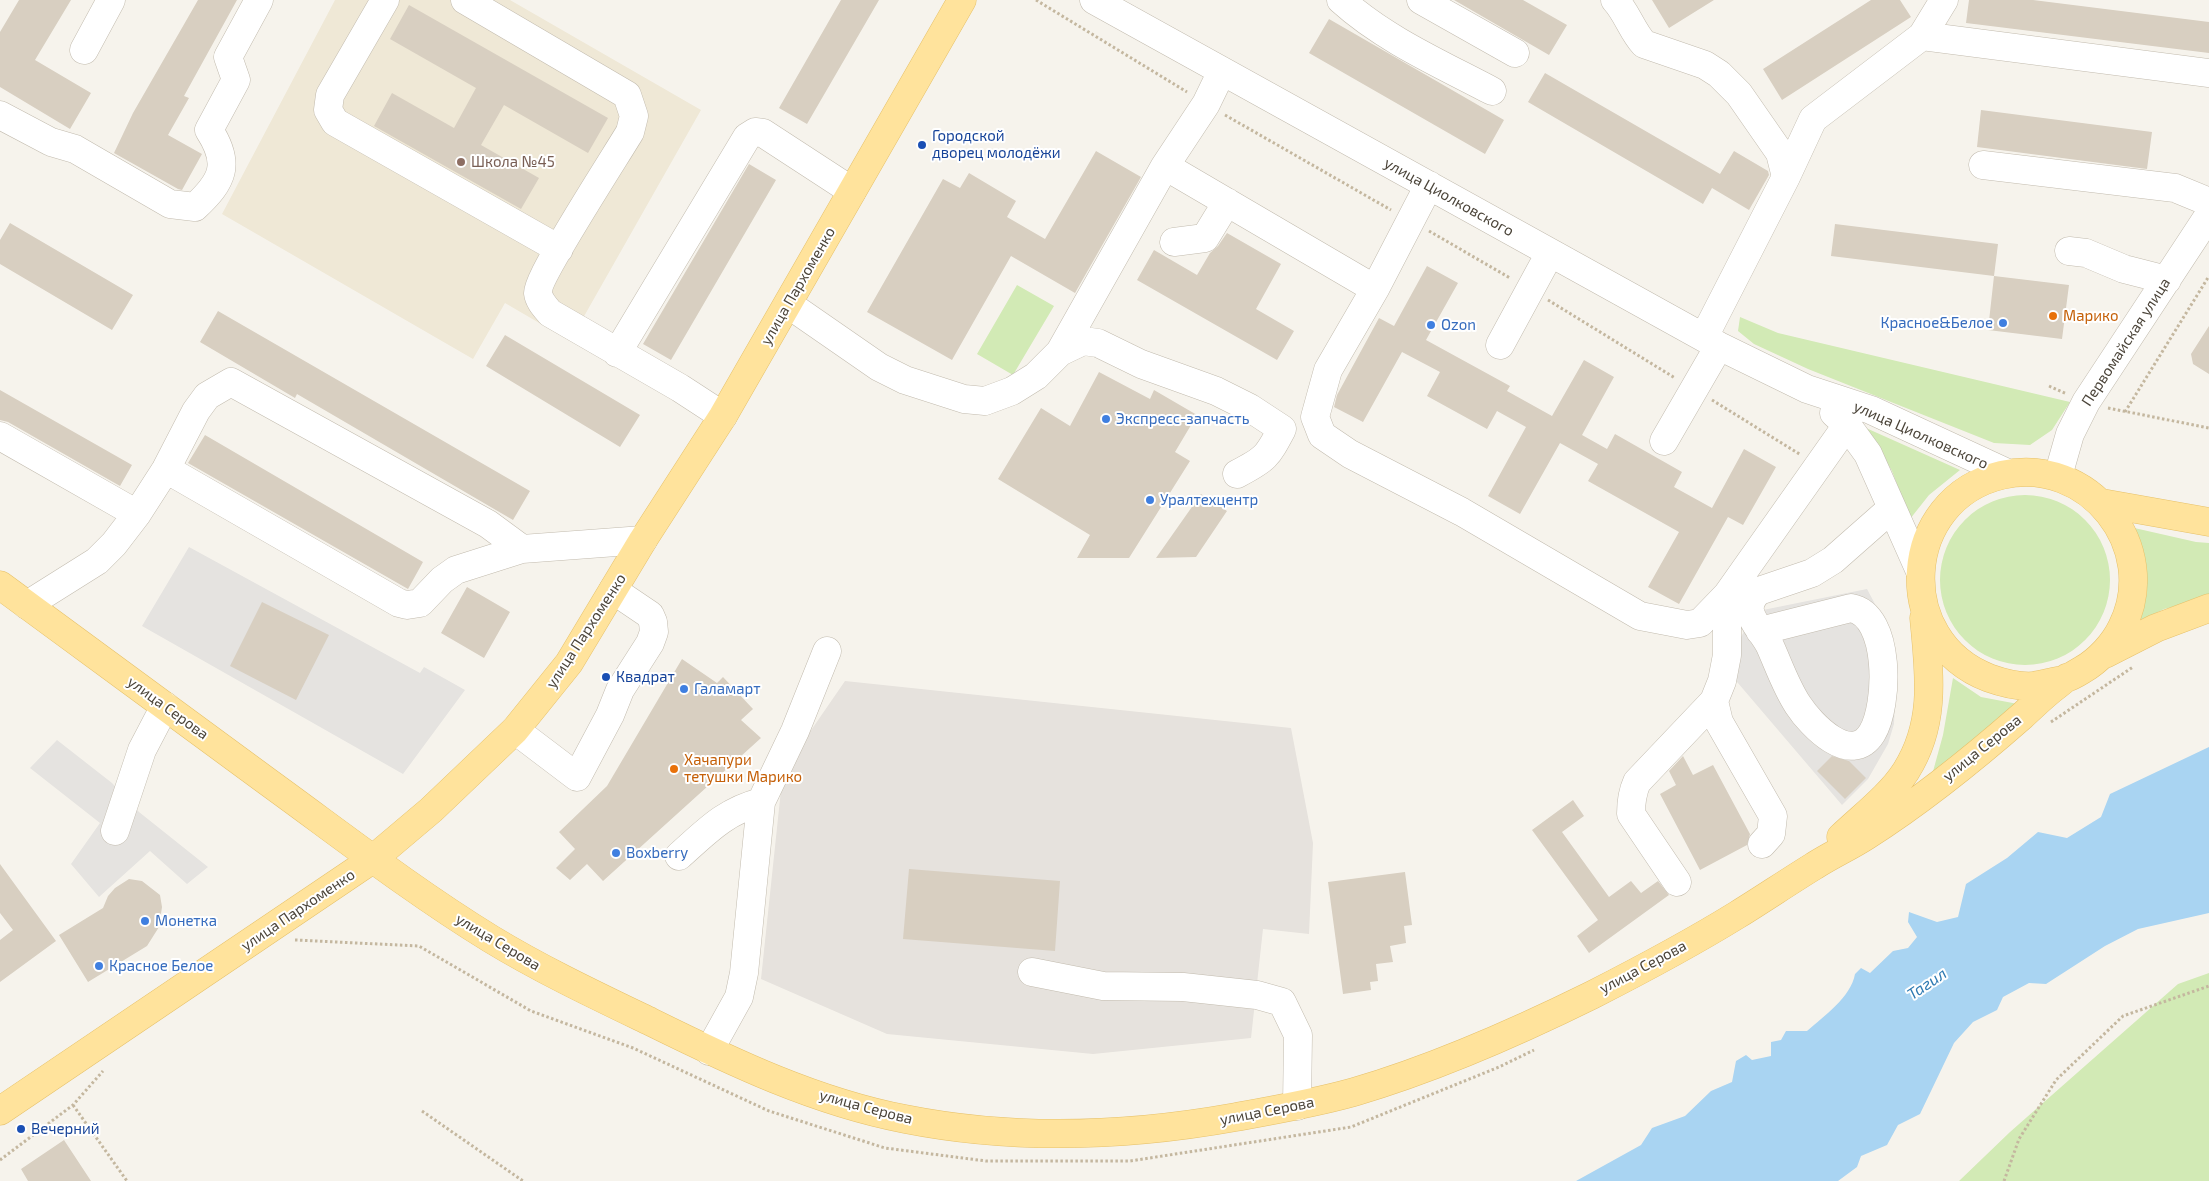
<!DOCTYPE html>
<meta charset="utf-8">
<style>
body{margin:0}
canvas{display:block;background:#f6f3ec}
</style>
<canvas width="2209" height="1181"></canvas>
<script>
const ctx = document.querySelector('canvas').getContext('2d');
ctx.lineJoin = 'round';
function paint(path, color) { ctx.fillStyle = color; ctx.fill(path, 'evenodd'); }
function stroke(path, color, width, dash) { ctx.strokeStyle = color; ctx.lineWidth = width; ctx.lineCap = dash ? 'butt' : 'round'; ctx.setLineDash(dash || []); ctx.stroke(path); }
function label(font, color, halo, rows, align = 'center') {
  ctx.font = font + ' "Exo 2",sans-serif'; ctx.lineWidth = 4; ctx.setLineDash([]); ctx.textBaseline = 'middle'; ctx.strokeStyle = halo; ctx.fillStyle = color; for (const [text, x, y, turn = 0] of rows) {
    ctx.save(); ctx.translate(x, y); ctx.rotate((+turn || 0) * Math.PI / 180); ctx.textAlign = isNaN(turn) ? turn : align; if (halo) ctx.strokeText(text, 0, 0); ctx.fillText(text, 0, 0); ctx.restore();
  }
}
const industrial = new Path2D(`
 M 845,681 L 1291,728 L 1313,843 L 1309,934 L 1263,929 L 1251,1038 L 1093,1054 L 887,1034 L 761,979 L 783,771 Z`);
const education = new Path2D(`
 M 335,0 L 510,0 L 701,110 L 570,341 L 505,303 L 473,359 L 222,214 Z`);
const green = new Path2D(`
 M 1017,285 L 1054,306 L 1013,375 L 977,354 Z
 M 1740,317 L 1778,333 L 2070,402 L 2052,430 L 2030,445 L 1994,443 L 1808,369 L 1754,344 L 1738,331 Z
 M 1866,428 L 1960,470 L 1929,495 L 1910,519 L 1892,471 Z
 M1940 580a85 85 0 1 1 170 0a85 85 0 1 1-170 0Z
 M 2130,527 L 2196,542 L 2209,543 L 2209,598 L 2164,609 L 2136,623 Z
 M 1953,678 L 1981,697 L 2018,704 L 1932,775 L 1943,735 Z
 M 2209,973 L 2209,1181 L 1959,1181 L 2010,1132 L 2178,984 Z`);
const parking = new Path2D(`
 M 189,547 L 420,673 L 424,667 L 465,690 L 403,774 L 142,626 Z
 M 1867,589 L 1883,619 L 1896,675 L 1894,724 L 1888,744 L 1868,779 L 1842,805 L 1726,669 L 1753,612 Z
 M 57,740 L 112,783 L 139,812 L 208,867 L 187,884 L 150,851 L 99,897 L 71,864 L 100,823 L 30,768 Z`);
const water = new Path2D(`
 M 2209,747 L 2209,913 L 2138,929 L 2105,946 L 2046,984 L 2029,983 L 2003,997 L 1997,1010 L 1973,1022 L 1954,1043 L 1920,1114 L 1898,1125 L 1887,1145 L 1861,1156 L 1857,1167 L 1838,1181 L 1576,1181 L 1641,1145 L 1652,1128 L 1685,1116 L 1711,1091 L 1732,1082 L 1736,1061 L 1746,1055 L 1752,1060 L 1771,1056 L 1771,1042 L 1781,1040 L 1786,1031 L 1807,1031 C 1824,1016 1851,997 1855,974 L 1861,968 L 1870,973 L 1893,951 L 1908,948 L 1917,937 L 1908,922 L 1909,912 L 1937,922 L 1958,917 L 1966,884 L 2007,858 L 2038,832 L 2067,838 L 2101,817 L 2110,794 Z`);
const building = new Path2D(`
 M 19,0 L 71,0 L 35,60 L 91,93 L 70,129 L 0,87 L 0,32 Z
 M 198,0 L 237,0 L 184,96 L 189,98 L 168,135 L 202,154 L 182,190 L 178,189 L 114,153 L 133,113 Z
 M 841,0 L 879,0 L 807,124 L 779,108 Z
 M 1454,0 L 1523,0 L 1567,25 L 1549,55 Z
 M 1652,0 L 1714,0 L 1669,28 Z
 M 1871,0 L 1900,0 L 1911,17 L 1782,100 L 1763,69 Z
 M 1969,0 L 2033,0 L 2209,22 L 2209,53 L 1966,23 Z
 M 409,5 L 608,118 L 588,153 L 504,105 L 481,145 L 539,178 L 521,209 L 374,126 L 392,93 L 454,128 L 476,88 L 390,39 Z
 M 1329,19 L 1504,120 L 1485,154 L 1309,53 Z
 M 1545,73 L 1720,174 L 1734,151 L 1768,171 L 1769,175 L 1749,210 L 1712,188 L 1703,204 L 1528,102 Z
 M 1981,110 L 2152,132 L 2147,169 L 1977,147 Z
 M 1096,151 L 1141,177 L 1075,293 L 1011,256 L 952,360 L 867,312 L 943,179 L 960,188 L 969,173 L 1016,201 L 1007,217 L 1045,239 Z
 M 749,164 L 776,180 L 671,360 L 643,344 Z
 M 10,223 L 133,295 L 112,330 L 0,264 L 0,240 Z
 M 1835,224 L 1998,244 L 1994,276 L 1831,256 Z
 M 1227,233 L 1281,264 L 1256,309 L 1294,331 L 1277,360 L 1137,280 L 1154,250 L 1197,275 L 1210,253 L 1218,246 Z
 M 1427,266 L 1458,283 L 1426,340 L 1510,386 L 1507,391 L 1552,416 L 1584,360 L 1614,377 L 1582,435 L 1607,449 L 1615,434 L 1682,472 L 1674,487 L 1712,508 L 1744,449 L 1776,467 L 1743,525 L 1728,517 L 1679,604 L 1648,587 L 1679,532 L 1588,481 L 1598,464 L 1560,443 L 1520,514 L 1488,496 L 1526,427 L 1497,411 L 1487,429 L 1427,396 L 1440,372 L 1402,352 L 1363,422 L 1334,407 L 1337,395 L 1379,318 L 1394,326 Z
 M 1994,276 L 2069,285 L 2062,339 L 1988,330 Z
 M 218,311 L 530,491 L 513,520 L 297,394 L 295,398 L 200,342 Z
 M 2209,326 L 2209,374 L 2193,364 L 2191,354 Z
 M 505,335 L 640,415 L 620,447 L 486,366 Z
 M 1099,372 L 1150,399 L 1154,390 L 1197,415 L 1175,452 L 1190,461 L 1129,558 L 1077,558 L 1090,535 L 998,479 L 1041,408 L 1070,426 Z
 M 0,390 L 132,465 L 120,486 L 8,422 L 0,420 Z
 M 205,435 L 423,562 L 408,589 L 188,463 Z
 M 1201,494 L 1227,511 L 1196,557 L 1156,558 Z
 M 467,587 L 510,612 L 484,658 L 441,633 Z
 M 262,602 L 329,635 L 296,700 L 230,666 Z
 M 682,659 L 717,683 L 723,677 L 753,709 L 741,720 L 761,738 L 603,881 L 587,864 L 570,880 L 556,868 L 575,849 L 559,832 L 607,786 Z
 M 1683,756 L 1693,775 L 1713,765 L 1750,834 L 1747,845 L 1700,870 L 1660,794 L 1676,785 L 1669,771 Z
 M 1832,756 L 1849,761 L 1866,778 L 1845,799 L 1817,771 Z
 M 1573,800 L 1584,816 L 1562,832 L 1609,897 L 1631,881 L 1641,893 L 1658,881 L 1669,895 L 1589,953 L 1577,936 L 1598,920 L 1532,830 Z
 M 0,864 L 56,941 L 0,982 L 0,940 L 13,930 L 0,913 Z
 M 909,869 L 1060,881 L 1055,951 L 903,939 Z
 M 1405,872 L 1412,925 L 1404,926 L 1406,943 L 1390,946 L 1393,962 L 1376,964 L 1378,981 L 1370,982 L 1371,990 L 1343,994 L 1328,882 Z
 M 129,879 L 142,881 L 160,895 L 162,907 L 159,927 L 147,946 L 88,982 L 59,935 L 103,908 L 108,896 L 115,888 Z
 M 64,1140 L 91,1181 L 28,1181 L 21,1169 Z`);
const path = new Path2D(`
 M 1036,0 L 1187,92
 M 1225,115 L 1391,210
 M 1429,231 L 1510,278
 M 1548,300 L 1675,378
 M 2049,386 L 2067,394
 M 1712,400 L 1801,455
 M 2108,408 L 2209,428
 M 2125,412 L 2209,276
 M 2051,722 L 2133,667
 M 295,940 L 419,946 L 531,1011 L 633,1048 L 769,1111 L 885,1148 L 986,1161 L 1130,1161 L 1351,1127 L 1499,1067 L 1534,1050
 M 73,1105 L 127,1181
 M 422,1111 L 523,1181
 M 0,1160 L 73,1105 L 103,1071
 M 2004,1181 L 2019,1139 L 2056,1080 L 2123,1016 L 2209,986`);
const minor = new Path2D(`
 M 385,0 L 330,95 L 328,110 L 335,122 L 559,249
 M 465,0 L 627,95 L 634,116 L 630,132 C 617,154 537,277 538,293 C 539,301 545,307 550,313 L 680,388 L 723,416
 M 1094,0 L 1719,346 L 1807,389 L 1871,410 L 2007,473
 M 1341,0 C 1384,39 1441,64 1492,91
 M 1421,0 L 1515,53
 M 1615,0 C 1627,13 1632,31 1644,44 L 1705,65 L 1719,74 L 1739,94 L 1780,153 L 1786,177
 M 1922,36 L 2209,73
 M 84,50 L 111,0
 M 0,115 L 51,142 L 75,149 L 170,204 L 195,207 C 223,181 231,164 209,130 L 236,80 L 228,57 L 259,0
 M 1983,165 L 2175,188 L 2209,202
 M 1165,166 L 1375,289 L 1429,185
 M 1174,242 L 1205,238 L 1227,202
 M 2069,251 L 2086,253 L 2124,269 L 2167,280
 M 1375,289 L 1328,370 L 1315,417 L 1322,435 L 1350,454 L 1462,512 L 1640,616 L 1687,625 L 1700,623 L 1727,595 L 1847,425
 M 788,304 L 879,367 L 905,380 L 964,399 L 985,401 L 1012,391 L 1036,376 L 1060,352 L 1083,341 L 1098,343 L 1141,364 L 1216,391 L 1250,408 L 1282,429 C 1267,457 1266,459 1237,474
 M 1704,337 L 1786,177 L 1813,119 L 1922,36 L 1944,0
 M 1500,345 L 1550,253
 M 1060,352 L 1165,166 L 1206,104 L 1222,71
 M 617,353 L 747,137 L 755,132 L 763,133 L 852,191
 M 1834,413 L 1847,425 L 1868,454 L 1920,571
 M 0,436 L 137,514
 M 1664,441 L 1719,346
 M 166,469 L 399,603 L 407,605 L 420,603 L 442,580 L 456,570 L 522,549 L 643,540
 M 2058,476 L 2070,434 L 2086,402 L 2209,215
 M 27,605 L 97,561 L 114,544 L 137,514 L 166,469 L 196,411 L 207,396 L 231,382 L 488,524 L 522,549
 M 1760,631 L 1851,608 C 1891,615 1889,705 1872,733 C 1851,767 1811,725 1798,705 C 1786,687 1779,666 1770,646 C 1762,628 1736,611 1759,591 L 1812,573 L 1833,560 L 1892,508
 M 1714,701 L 1719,722 L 1773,816 L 1771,834 L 1762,844
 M 515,730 L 577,777 L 610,715 L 620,690 L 650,643 L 654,632 L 653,622 L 650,615 L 613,590
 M 115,831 L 142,750 L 165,706
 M 679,856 C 706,832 725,811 761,802
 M 1677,882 L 1631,814 C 1631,802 1632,793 1637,782 L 1714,701 L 1722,681 L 1727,655 L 1727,595
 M 1032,972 L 1103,986 L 1183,987 L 1257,995 L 1282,1002 L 1298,1035 L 1297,1106
 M 709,1051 L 739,997 L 744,973 L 761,802 L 795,731 L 827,651`);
const major = new Path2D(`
 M 2102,503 L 2209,522
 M 0,585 C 89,651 179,716 268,782 C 341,835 413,891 491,939 C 542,970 597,996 651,1022 C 732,1062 816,1102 905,1119 C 1016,1141 1125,1137 1236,1117 C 1275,1110 1315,1103 1354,1092 C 1436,1068 1515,1033 1592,995 C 1641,970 1690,944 1737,915 C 1763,899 1788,882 1814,866 C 1831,855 1849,847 1866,836 C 1921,801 1973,759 2022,716 C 2033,706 2044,695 2056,686 C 2076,670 2059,684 2082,670 C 2098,661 2114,644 2122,627 C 2162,547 2088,455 2002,475 C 1900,499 1892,641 1989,678 C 2003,683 2018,687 2033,686 C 2035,686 2061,680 2063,680
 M 2105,654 L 2156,628 L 2209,608
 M 1841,837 C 1863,816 1890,796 1906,771 C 1937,722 1929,672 1924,618
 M 0,1111 L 373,859 L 431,810 L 515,730 L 569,663 L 643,540 L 723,416 L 962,0`);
const markers = [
 [922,145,5,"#1a4fb4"],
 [461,162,5,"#8d6e63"],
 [2053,316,5,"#e8710a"],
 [2003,323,5,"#3f7fe0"],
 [1431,325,5,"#3f7fe0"],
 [1106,419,5,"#3f7fe0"],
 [1150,500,5,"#3f7fe0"],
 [606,677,5,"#1a4fb4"],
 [684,689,5,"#3f7fe0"],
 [674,769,5,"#e8710a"],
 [616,853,5,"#3f7fe0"],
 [145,921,5,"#3f7fe0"],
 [99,966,5,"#3f7fe0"],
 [21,1129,5,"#1a4fb4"]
];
const transitNames = [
 ["Городской",932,136],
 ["дворец молодёжи",932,153],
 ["Квадрат",616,677],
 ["Вечерний",31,1129]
];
const educationNames = [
 ["Школа №45",471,162]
];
const streetNames = [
 ["улица Циолковского",1449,197,29],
 ["улица Пархоменко",798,286,-60],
 ["Первомайская улица",2126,342,-57],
 ["улица Циолковского",1921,435,24],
 ["улица Пархоменко",586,631,-57],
 ["улица Серова",168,708,36],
 ["улица Серова",1982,748,-39],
 ["улица Пархоменко",298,910,-34],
 ["улица Серова",498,942,31],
 ["улица Серова",1643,967,-28],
 ["улица Серова",866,1107,15],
 ["улица Серова",1267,1111,-11]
];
const foodNames = [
 ["Марико",2063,316],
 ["Хачапури",684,760],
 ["тетушки Марико",684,777]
];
const shopNames = [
 ["Красное&Белое",1993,323,"right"],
 ["Ozon",1441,325],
 ["Экспресс-запчасть",1116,419],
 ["Уралтехцентр",1160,500],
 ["Галамарт",694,689],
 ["Boxberry",626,853],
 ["Монетка",155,921],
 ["Красное Белое",109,966]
];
const waterNames = [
 ["Тагил",1927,984,-34]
];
paint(industrial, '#e6e2dd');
paint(education, '#efe8d6');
paint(green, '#d2eab5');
paint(parking, '#e5e3e0');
paint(water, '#a9d4f2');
paint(building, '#d8cfc1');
stroke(minor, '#c2bbae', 29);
stroke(major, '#e6c16a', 29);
stroke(path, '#c4b79f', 3, [2.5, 2.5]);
stroke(minor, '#fff', 28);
stroke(major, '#ffe39c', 28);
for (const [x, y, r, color] of markers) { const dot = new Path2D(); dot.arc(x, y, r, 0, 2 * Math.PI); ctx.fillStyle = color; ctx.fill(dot); stroke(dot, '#fff', 2); }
label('15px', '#164399', '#fff', transitNames, 'left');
label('15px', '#785e54', '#fff', educationNames, 'left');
label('15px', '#4b4439', '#fff', streetNames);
label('15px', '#c56008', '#fff', foodNames, 'left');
label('15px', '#366cbe', '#fff', shopNames, 'left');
label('italic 16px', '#2e7ab2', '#fff', waterNames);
</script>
